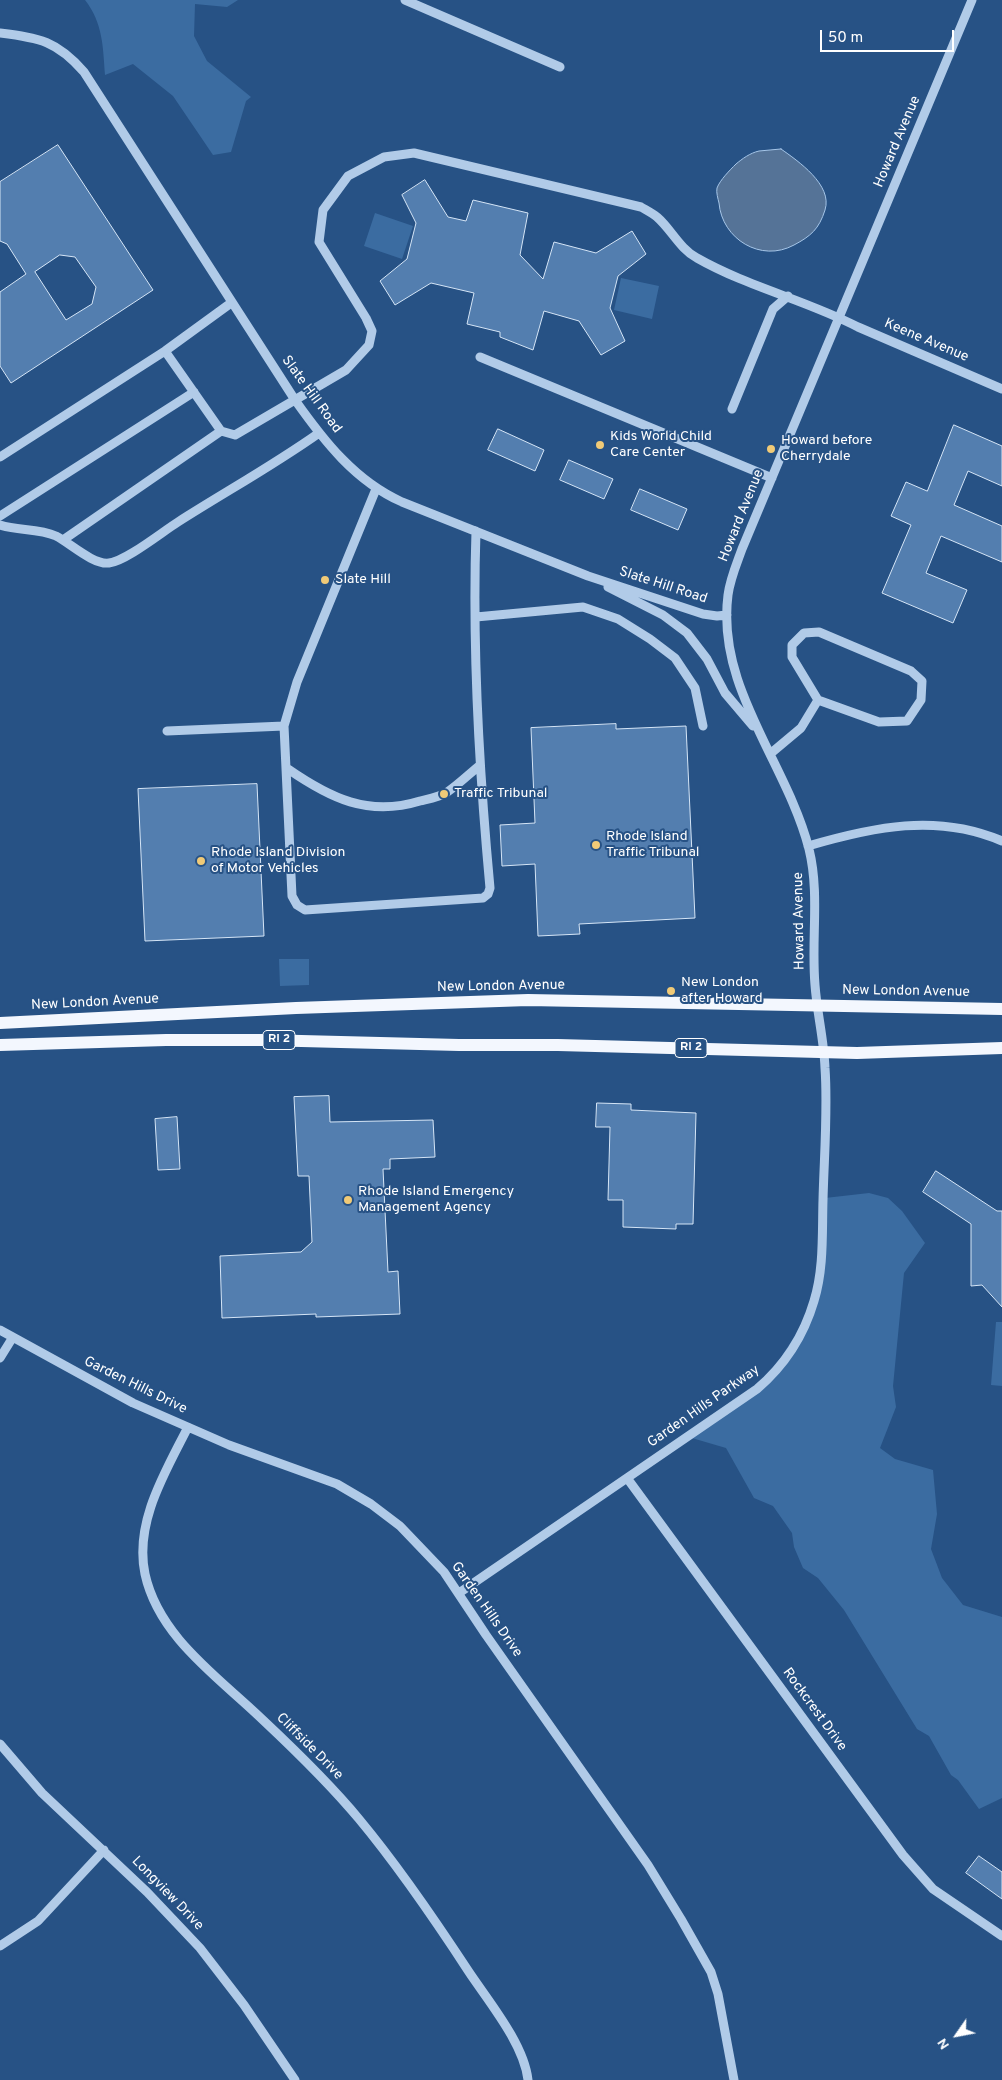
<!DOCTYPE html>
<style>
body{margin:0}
#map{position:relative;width:1002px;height:2080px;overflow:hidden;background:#275285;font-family:Overpass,sans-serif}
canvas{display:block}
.north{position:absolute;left:932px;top:2010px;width:50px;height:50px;-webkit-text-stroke:4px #275285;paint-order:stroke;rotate:237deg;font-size:14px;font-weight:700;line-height:20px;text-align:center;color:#fff}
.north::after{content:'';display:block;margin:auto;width:18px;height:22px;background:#fff;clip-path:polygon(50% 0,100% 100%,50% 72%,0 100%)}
.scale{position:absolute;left:820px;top:30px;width:134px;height:22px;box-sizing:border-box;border:2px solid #fff;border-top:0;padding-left:6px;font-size:15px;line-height:18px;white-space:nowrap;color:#fff;-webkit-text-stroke:4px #275285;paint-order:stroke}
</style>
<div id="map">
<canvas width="1002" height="2080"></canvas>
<div class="north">N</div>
<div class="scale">50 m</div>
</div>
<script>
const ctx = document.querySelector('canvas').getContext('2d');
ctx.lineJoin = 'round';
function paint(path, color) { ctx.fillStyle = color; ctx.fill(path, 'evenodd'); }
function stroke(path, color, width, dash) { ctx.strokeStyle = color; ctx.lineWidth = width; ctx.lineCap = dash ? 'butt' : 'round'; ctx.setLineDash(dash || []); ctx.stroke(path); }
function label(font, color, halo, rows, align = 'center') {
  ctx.font = font + ' Overpass,sans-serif'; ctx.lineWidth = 4; ctx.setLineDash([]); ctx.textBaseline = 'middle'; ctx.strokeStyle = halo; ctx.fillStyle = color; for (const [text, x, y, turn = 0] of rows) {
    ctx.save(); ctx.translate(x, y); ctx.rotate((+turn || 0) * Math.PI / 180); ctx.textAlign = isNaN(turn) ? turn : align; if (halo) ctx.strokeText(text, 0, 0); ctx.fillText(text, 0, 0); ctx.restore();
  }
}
const green = new Path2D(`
 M 85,0 L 238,0 L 227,7 L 195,4 L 194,36 L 207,61 L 251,97 L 246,101 L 231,152 L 213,155 L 173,96 L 133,64 L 105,75 C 103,47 103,23 85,0 Z
 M 375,213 L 413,226 L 402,259 L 364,246 Z
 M 621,278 L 659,286 L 652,319 L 614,310 Z
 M 279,959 L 309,959 L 309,985 L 280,986 Z
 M 869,1193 L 888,1198 L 902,1211 L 925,1243 L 904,1273 L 893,1386 L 896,1407 L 880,1448 L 895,1459 L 933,1470 L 937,1514 L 931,1549 L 942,1578 L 963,1605 L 1002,1617 L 1002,1798 L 979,1809 L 958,1780 L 951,1775 L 929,1736 L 917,1729 L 844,1610 L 818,1578 L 803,1568 L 794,1547 L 792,1533 L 773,1506 L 754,1498 L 726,1448 L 685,1436 L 768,1377 L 802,1325 L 822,1283 L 825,1198 Z
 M 996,1322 L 1002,1322 L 1002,1386 L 991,1385 Z`);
const water = new Path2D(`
 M 781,149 C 798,161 833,185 825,210 C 819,229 811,236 794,245 C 761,263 722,239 719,203 C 718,199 716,192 717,188 C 720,180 730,170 736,164 C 742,159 750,153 759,151 C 766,150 774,150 781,149 Z`);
const building = new Path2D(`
 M 58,145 L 153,290 L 11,383 L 0,366 L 0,292 L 26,274 L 7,244 L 0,241 L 0,182 ZM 60,255 L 75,257 L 96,287 L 92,304 L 66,320 L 35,272 Z
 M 425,180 L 448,217 L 466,221 L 473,200 L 528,213 L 520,255 L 543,279 L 554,242 L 596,253 L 632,231 L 646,254 L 618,276 L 610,308 L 625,341 L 601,355 L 579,321 L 544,311 L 533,350 L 500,337 L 500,332 L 467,324 L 474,293 L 431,283 L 395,305 L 380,281 L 407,259 L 416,223 L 402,195 Z
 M 954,425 L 1002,446 L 1002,486 L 968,471 L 954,505 L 1002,526 L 1002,562 L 941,536 L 926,573 L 967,590 L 953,623 L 882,593 L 911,525 L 891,516 L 906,482 L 927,491 Z
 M 498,429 L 544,450 L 535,471 L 488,450 Z
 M 569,460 L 613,479 L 604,499 L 560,480 Z
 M 640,489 L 687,509 L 678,530 L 631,510 Z
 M 616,724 L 616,729 L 686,726 L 695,918 L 579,924 L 580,934 L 538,936 L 535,864 L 502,866 L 500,825 L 535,823 L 531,728 Z
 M 257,784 L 264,936 L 145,941 L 138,789 Z
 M 329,1096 L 330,1122 L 433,1120 L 435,1157 L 390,1159 L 390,1169 L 383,1169 L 388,1272 L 398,1271 L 400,1314 L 316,1317 L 316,1314 L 222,1318 L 220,1256 L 301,1252 L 312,1242 L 309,1176 L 298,1176 L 294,1097 Z
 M 597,1103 L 631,1104 L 631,1110 L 696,1113 L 693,1224 L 676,1224 L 676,1229 L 623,1227 L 623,1200 L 608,1200 L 610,1127 L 596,1127 Z
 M 177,1117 L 180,1169 L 158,1170 L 155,1119 Z
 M 936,1171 L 997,1211 L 1002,1211 L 1002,1307 L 982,1285 L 971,1286 L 971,1224 L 923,1192 Z
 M 979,1856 L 1002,1872 L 1002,1899 L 966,1873 Z`);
const minor = new Path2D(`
 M 405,0 L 560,67
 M 0,33 C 40,38 57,41 84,72 L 295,400 C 324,441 355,481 402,502 L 588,576 L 703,614 L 717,616 L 727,615
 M 165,351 L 221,431 L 235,435 L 346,370 L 369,345 L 372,331 L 366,318 L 319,242 L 323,210 L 348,176 L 384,157 L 414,153 L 641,207 C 646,210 652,213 657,217 C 671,229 680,249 697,258 C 748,287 806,300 858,327 L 1002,389
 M 480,357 L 772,478
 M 732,409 L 773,309 L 788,296
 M 0,457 L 165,351 L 231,303
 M 376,489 L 297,682 L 284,726 L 292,896 L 297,905 L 305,910 L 483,898 L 488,894 L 490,888 C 479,770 472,650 476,531
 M 0,516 L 194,392
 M 0,525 C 18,531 38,528 56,536 C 70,543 93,565 109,563 C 126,561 162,532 178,522 C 225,492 274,465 319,433
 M 63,540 L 221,431
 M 608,587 L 663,615 L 687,633 L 707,659 L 725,693 L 753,726
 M 476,617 L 583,607 L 618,619 L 650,639 L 675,658 L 695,688 L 703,726
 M 167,731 L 284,726
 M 770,754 L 801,728 L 818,700 L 792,657 L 792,645 L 804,633 L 819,632 L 911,671 L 922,681 L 921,700 L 907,721 L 879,722 L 818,700
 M 288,769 C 330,798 368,817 420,801 C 428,799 439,797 446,793 C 458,785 468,775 479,766
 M 808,846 C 873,827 937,813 1002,841
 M 0,1330 L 133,1403 L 229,1445 L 337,1484 L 371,1504 L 400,1526 L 444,1572 L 486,1635 L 648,1865 L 681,1919 L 711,1972 L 718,1994 L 734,2080
 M 0,1358 L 13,1337
 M 188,1427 C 166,1471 134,1522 145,1574 C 159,1638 220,1678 264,1721 C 297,1752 330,1784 359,1819 C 399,1867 435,1920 469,1972 C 489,2002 524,2044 528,2080
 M 627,1478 L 903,1855 L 933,1889 L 1002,1936
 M 459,1593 L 757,1389 C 784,1366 804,1335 814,1301 C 824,1269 822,1234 823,1200 C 824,1158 828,1110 825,1068 C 824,1040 817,1013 815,985 C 811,939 820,894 809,849 C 787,763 716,688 728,595 C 730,579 737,563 742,549 L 972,0
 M 0,1744 L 42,1793 L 147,1892 L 200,1948 L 244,2005 L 295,2080
 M 0,1946 L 38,1921 L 104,1850`);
const major = new Path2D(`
 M 0,1023 L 296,1008 L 528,1000 L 1002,1009
 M 0,1045 L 166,1040 L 262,1040 L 459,1045 L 558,1045 L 857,1053 L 1002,1048`);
const markers = [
 [600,445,5,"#f0ca77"],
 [771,449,5,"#f0ca77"],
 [325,580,5,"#f0ca77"],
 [444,794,5,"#f0ca77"],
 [596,845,5,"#f0ca77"],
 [201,861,5,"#f0ca77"],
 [671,991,5,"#f0ca77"],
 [348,1200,5,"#f0ca77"]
];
const shields = [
 [279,1040,32],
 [691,1048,32]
];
const shieldNames = [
 ["RI 2",279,1040],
 ["RI 2",691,1048]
];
const streetNames = [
 ["Howard Avenue",898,142,-67],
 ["Keene Avenue",926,341,23],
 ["Slate Hill Road",311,395,54],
 ["Howard Avenue",742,516,-68],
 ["Slate Hill Road",663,586,18],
 ["Howard Avenue",800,921,-91],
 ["New London Avenue",501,987,-1],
 ["New London Avenue",906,992,1],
 ["New London Avenue",95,1003,-3],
 ["Garden Hills Drive",135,1386,26],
 ["Garden Hills Parkway",704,1407,-35],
 ["Garden Hills Drive",486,1610,55],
 ["Rockcrest Drive",814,1710,54],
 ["Cliffside Drive",309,1747,45],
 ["Longview Drive",167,1894,46]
];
const poiNames = [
 ["Kids World Child",610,437],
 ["Care Center",610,453],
 ["Howard before",781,441],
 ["Cherrydale",781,457],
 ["Slate Hill",335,580],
 ["Traffic Tribunal",454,794],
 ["Rhode Island",606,837],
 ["Traffic Tribunal",606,853],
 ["Rhode Island Division",211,853],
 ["of Motor Vehicles",211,869],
 ["New London",681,983],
 ["after Howard",681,999],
 ["Rhode Island Emergency",358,1192],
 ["Management Agency",358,1208]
];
paint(green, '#3b6ca1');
paint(water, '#557397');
stroke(water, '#a6c6e8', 1);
paint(building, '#537eaf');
stroke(building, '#d5e5f6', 1);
stroke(minor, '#b1cbe8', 9);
stroke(major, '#f3f7fe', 12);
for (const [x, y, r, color] of markers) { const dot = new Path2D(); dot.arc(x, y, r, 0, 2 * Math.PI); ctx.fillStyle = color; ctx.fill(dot); stroke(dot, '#275285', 2); }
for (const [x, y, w] of shields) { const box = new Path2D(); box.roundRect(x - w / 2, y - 9.5, w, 19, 4); ctx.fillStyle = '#275285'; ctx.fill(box); stroke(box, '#fff', 1); }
label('bold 12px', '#fff', null, shieldNames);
label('14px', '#fff', '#275285', streetNames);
label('14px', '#fff', '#275285', poiNames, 'left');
</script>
